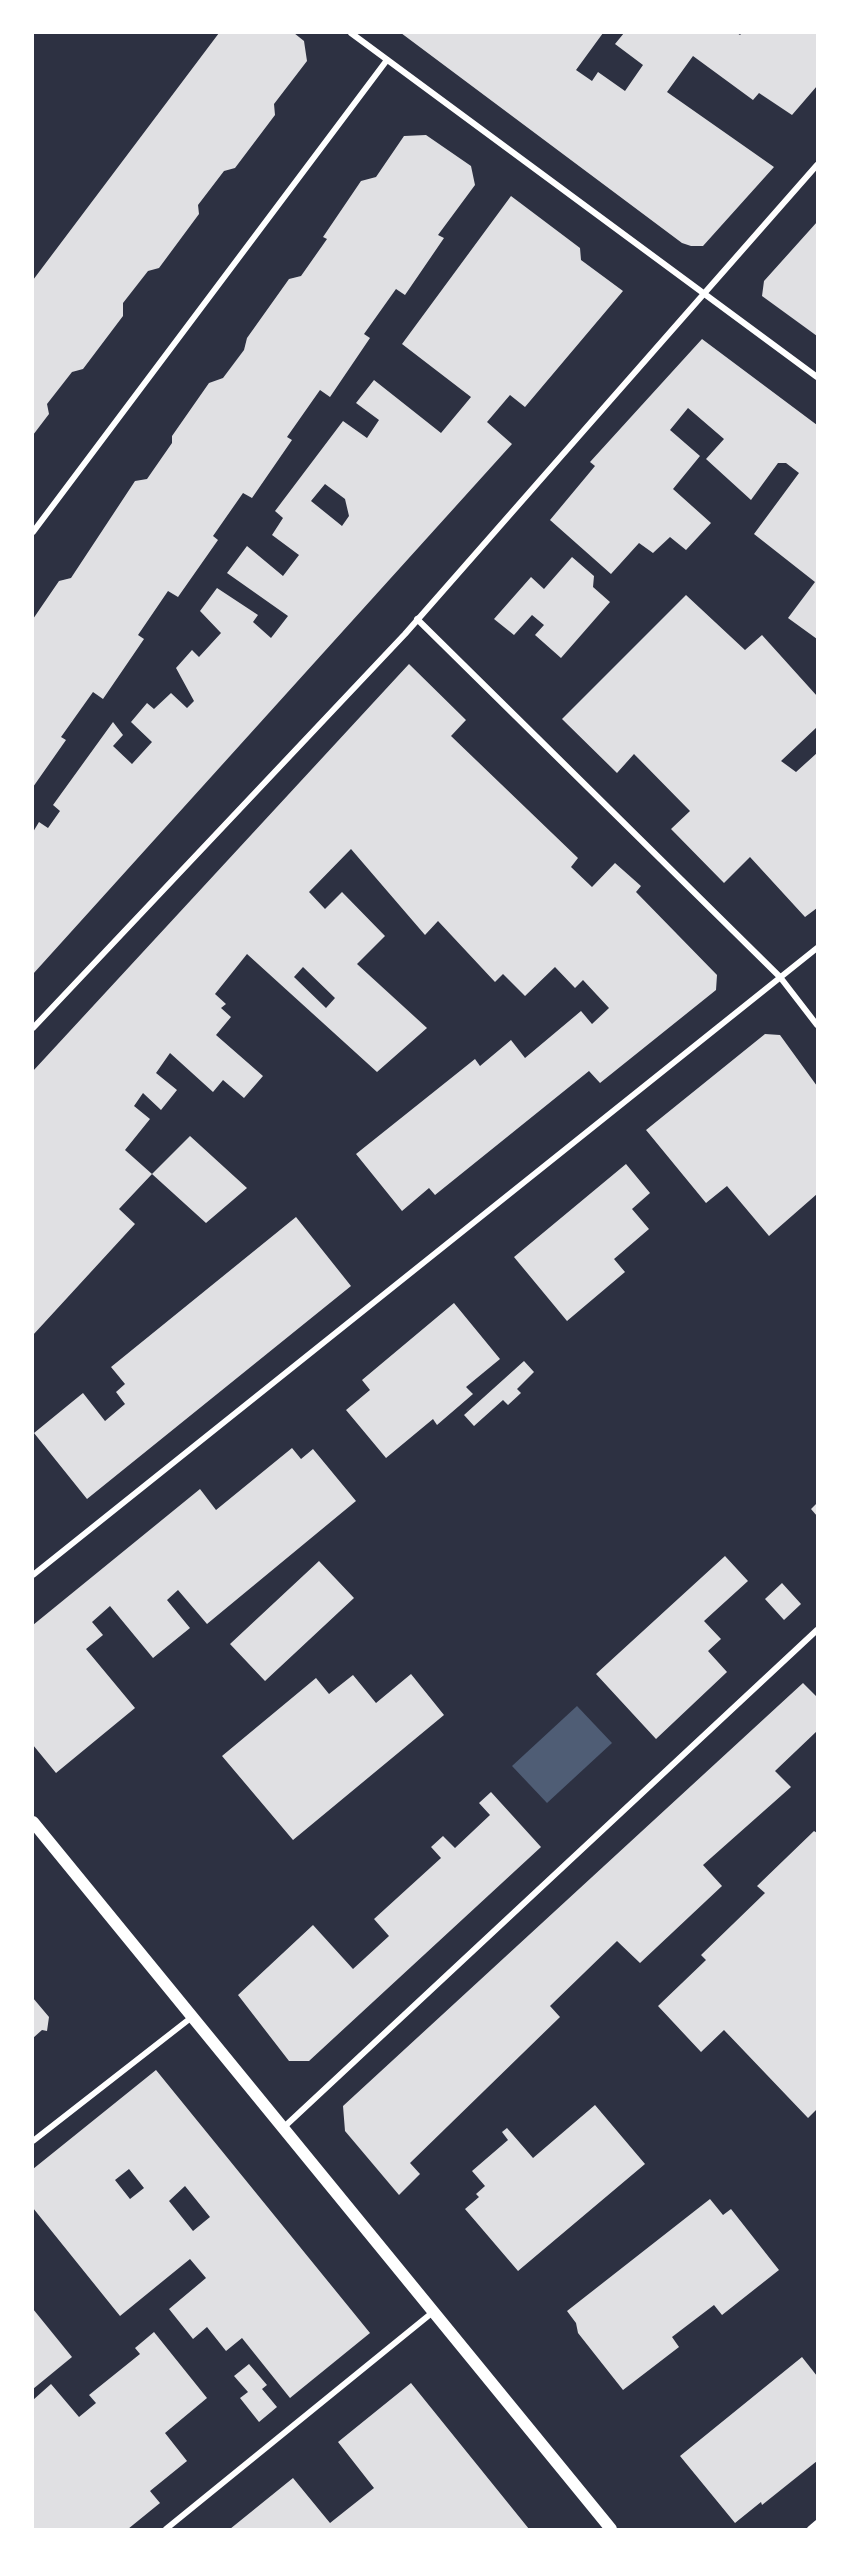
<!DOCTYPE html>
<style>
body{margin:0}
#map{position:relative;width:850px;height:2562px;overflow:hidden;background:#2d3142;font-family:"DejaVu Sans",sans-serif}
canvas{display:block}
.frame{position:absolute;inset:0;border:34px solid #fff;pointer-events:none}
</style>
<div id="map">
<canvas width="850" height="2562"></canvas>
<div class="frame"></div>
</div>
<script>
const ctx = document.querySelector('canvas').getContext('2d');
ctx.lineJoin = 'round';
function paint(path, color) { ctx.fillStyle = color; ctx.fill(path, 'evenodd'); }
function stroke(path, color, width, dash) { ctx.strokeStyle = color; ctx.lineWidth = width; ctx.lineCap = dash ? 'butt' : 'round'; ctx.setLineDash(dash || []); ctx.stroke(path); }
const water = new Path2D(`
 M 577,1706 L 612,1743 L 547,1803 L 512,1766 Z`);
const building = new Path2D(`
 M 219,33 L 294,33 L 304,41 L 307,61 L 274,104 L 275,115 L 235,168 L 224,171 L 198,205 L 199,214 L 159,268 L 148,271 L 123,303 L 123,316 L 83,369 L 72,372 L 47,404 L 49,414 L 33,435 L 33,280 Z
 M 401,33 L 603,33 L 576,70 L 592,81 L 598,72 L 625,91 L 643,65 L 615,44 L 624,33 L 737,33 L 740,35 L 742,33 L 817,33 L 817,86 L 792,115 L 759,93 L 753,100 L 693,56 L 667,92 L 774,167 L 703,246 L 691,246 L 682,243 Z
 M 426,135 L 471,166 L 475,185 L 438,235 L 444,238 L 405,295 L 396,289 L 364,334 L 370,338 L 330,397 L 320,390 L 287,437 L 292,440 L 252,498 L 243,493 L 213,536 L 218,540 L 178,597 L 168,591 L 138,635 L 144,639 L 103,699 L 93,692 L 61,737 L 66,740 L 33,787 L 33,619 L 59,581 L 71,578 L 135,481 L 147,479 L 172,443 L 172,436 L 209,383 L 223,378 L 244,350 L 247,338 L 289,279 L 301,276 L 327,239 L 323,237 L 361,181 L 376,177 L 404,136 Z
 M 511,196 L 580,248 L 581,260 L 623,291 L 525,407 L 510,395 L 487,422 L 512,444 L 33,974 L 33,832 L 39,822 L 48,828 L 60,811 L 53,805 L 113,722 L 123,735 L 113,746 L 132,764 L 152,742 L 131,722 L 147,703 L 154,709 L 171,693 L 187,708 L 194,701 L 176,668 L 192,650 L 199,657 L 221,633 L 200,611 L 217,588 L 258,615 L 253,622 L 271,638 L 288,616 L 227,573 L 247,546 L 283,576 L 299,555 L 272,535 L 283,518 L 275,511 L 343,421 L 367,438 L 379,420 L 356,403 L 374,380 L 441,433 L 471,397 L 402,344 ZM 325,484 L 345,499 L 349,516 L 342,526 L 311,501 Z
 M 817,222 L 817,336 L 762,296 L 764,281 Z
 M 702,339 L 817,425 L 817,639 L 788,618 L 815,582 L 754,534 L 799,473 L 786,463 L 778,463 L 751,500 L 706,459 L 724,439 L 688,408 L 670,430 L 700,456 L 673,489 L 711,523 L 686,550 L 670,537 L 653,553 L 639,543 L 611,574 L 550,520 L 595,466 L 590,462 Z
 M 572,557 L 594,576 L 593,587 L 610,602 L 561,658 L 535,635 L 544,625 L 532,615 L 514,635 L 494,619 L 531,577 L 544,589 Z
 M 686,595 L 745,650 L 762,635 L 817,696 L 817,727 L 781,761 L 796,772 L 817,753 L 817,908 L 805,917 L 750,857 L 724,883 L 671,829 L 690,811 L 634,754 L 617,773 L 562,719 Z
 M 409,664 L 466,720 L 451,736 L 578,858 L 571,867 L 592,887 L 615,863 L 641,886 L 636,892 L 717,975 L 716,990 L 600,1083 L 589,1071 L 435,1195 L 429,1188 L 402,1211 L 356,1154 L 475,1059 L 480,1066 L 511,1040 L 525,1058 L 581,1011 L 592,1024 L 609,1008 L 583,980 L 575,988 L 555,967 L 525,996 L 503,974 L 495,982 L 438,921 L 425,935 L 351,849 L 309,892 L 325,909 L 342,892 L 385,936 L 357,964 L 427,1028 L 377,1072 L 247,954 L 215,994 L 226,1004 L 221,1008 L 231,1017 L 216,1035 L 263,1076 L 244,1098 L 223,1080 L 213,1092 L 170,1053 L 156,1073 L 177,1090 L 161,1110 L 143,1093 L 134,1106 L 150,1119 L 125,1150 L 152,1174 L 190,1136 L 247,1188 L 206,1223 L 152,1174 L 119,1209 L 135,1224 L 33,1335 L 33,1071 ZM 303,967 L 335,998 L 326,1008 L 294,977 Z
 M 765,1034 L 780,1035 L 817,1086 L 817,1194 L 769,1236 L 727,1186 L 706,1203 L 646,1130 Z
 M 626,1164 L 650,1193 L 632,1209 L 649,1229 L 614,1259 L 625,1272 L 567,1321 L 514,1257 Z
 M 296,1217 L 351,1286 L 87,1499 L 34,1433 L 83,1393 L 105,1421 L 125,1404 L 116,1392 L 125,1384 L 111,1367 Z
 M 454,1303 L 500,1359 L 466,1387 L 473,1394 L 437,1425 L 433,1419 L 386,1458 L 346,1410 L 370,1390 L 362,1380 Z
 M 524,1361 L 534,1372 L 517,1389 L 521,1393 L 508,1405 L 503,1400 L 474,1426 L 464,1415 Z
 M 292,1448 L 301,1459 L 313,1449 L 356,1501 L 207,1624 L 178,1590 L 167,1600 L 190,1628 L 153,1658 L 110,1606 L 92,1622 L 103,1635 L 86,1649 L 135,1708 L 56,1773 L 33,1745 L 33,1625 L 200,1489 L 216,1510 Z
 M 817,1503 L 817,1516 L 811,1509 Z
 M 725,1556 L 748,1581 L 704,1621 L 721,1639 L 708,1651 L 727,1672 L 656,1739 L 596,1674 Z
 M 319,1561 L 354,1598 L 265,1681 L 230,1644 Z
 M 782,1583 L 801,1604 L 784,1620 L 765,1599 Z
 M 411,1674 L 444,1715 L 293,1840 L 222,1756 L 316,1678 L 329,1694 L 353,1675 L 376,1703 Z
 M 803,1683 L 817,1697 L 817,1731 L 775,1771 L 791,1787 L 703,1865 L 722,1886 L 640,1963 L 617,1941 L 550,2006 L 560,2017 L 410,2163 L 420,2174 L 399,2195 L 345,2131 L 343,2106 Z
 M 491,1792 L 541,1847 L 309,2061 L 289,2061 L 238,1995 L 313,1925 L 353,1969 L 389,1936 L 374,1919 L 441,1858 L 431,1847 L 443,1836 L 455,1848 L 490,1815 L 479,1803 Z
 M 814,1831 L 817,1833 L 817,2109 L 808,2118 L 724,2030 L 701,2052 L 658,2006 L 706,1960 L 701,1955 L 765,1893 L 757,1886 Z
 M 33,1998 L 49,2017 L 47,2031 L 42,2030 L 33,2038 Z
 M 156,2070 L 370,2333 L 290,2398 L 242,2338 L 226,2351 L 207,2327 L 193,2339 L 169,2309 L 206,2278 L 190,2259 L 120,2316 L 33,2208 L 33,2169 ZM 129,2169 L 144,2188 L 130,2199 L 115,2180 ZM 185,2186 L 210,2217 L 193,2231 L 169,2201 Z
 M 595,2105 L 645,2164 L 518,2271 L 465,2209 L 479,2197 L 476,2194 L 485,2186 L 472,2171 L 508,2140 L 502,2132 L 507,2128 L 533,2158 Z
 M 710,2199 L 723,2215 L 731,2209 L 779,2270 L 722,2315 L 714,2305 L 672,2337 L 679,2347 L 623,2390 L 578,2333 L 576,2323 L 567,2311 Z
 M 33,2309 L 72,2357 L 33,2389 Z
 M 154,2332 L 207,2398 L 165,2433 L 187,2461 L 150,2491 L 160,2503 L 128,2529 L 33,2529 L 33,2400 L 51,2384 L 79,2417 L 96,2403 L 89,2395 L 140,2354 L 135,2348 Z
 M 802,2357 L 817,2376 L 817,2461 L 762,2505 L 761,2502 L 735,2523 L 680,2456 Z
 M 249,2364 L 267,2385 L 262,2389 L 277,2407 L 259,2422 L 240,2398 L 248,2392 L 234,2376 Z
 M 411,2383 L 529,2529 L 230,2529 L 293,2478 L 330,2523 L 374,2488 L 338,2442 Z`);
const minor = new Path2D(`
 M 351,33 L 817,377
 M 33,532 L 387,60
 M 417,619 L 780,977 L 817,1025
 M 33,1028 L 405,634 L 817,165
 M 33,1575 L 817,948
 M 283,2128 L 817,1630
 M 33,2141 L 192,2017
 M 166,2529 L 433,2312
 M 810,2529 L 817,2523`);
const secondary = new Path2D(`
 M 33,1822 L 611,2529`);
paint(water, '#4f5d75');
paint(building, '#e0e0e3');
stroke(minor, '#fff', 6);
stroke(secondary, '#fff', 12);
</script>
